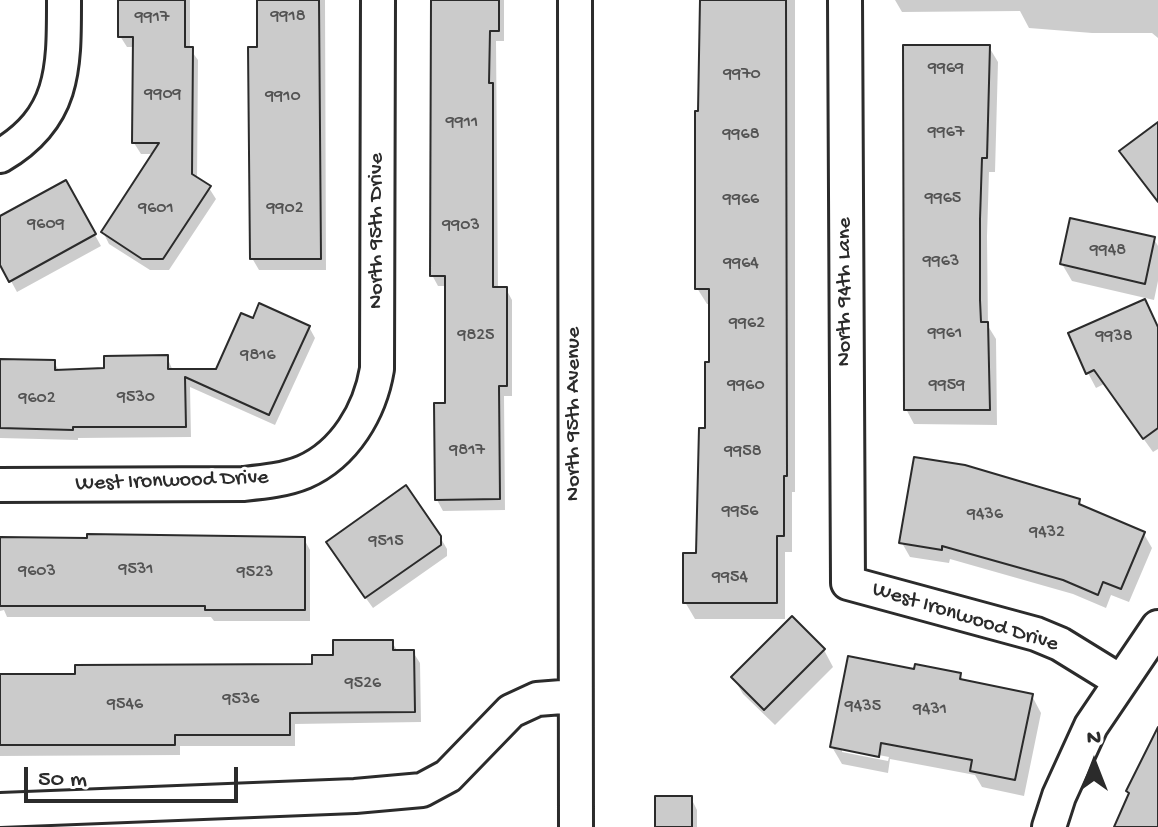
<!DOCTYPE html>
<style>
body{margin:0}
#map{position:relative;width:1158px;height:827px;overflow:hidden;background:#fff;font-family:"Gochi Hand",sans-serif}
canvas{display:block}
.north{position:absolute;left:1054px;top:723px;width:80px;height:80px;-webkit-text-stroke:6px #fff;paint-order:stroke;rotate:0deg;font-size:22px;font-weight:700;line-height:32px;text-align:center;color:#2b2b2b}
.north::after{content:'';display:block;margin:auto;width:28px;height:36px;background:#2b2b2b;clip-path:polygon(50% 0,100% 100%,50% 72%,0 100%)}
.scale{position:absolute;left:24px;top:767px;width:214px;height:36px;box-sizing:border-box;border:4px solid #2b2b2b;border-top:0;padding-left:10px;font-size:24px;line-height:28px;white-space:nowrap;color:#2b2b2b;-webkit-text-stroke:6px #fff;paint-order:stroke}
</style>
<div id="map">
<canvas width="1158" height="827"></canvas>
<div class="north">N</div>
<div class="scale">50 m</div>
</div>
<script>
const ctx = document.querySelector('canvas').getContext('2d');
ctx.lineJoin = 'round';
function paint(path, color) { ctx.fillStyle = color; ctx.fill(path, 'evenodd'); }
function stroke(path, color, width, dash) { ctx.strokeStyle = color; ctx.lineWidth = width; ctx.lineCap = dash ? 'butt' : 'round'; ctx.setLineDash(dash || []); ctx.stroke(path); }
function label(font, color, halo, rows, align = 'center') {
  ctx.font = font + ' "Gochi Hand",sans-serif'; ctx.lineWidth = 6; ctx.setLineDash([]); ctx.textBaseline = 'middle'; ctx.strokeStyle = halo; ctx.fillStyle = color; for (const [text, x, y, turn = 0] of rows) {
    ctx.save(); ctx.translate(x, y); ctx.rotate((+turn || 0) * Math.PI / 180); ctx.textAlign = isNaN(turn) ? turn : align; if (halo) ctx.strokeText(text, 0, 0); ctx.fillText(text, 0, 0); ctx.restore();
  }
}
const shadow = new Path2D(`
 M 120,0 L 190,0 L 190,49 L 198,60 L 197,180 L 209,188 L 216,199 L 169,270 L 150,270 L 109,244 L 103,232 L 154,154 L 141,154 L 134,143 L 135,47 L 127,47 L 120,36 Z
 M 259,0 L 325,0 L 326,270 L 259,270 L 252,258 Z
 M 433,0 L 504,0 L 504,41 L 496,41 L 498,289 L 506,289 L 512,300 L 512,396 L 504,396 L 505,510 L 443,511 L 437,500 L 447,405 L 447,286 L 438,286 L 432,275 Z
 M 702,0 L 795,0 L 795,492 L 792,492 L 792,552 L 785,552 L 785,619 L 695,619 L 685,602 L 698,555 L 711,364 L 711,304 L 707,304 L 697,288 Z
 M 895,0 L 1158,0 L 1158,38 L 1152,33 L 1092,33 L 1029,28 L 1020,11 L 902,12 Z
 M 989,47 L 998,62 L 995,172 L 989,172 L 987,236 L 988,326 L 996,339 L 997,425 L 914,424 L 906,409 Z
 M 66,183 L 101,246 L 17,292 L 0,261 L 0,218 Z
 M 1154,239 L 1158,246 L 1158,281 L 1154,300 L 1072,281 L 1062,264 Z
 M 254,321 L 309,327 L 315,338 L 275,425 L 190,387 L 191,437 L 78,438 L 78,440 L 0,438 L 0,361 L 54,362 L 59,371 L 106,370 L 167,357 L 173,371 L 217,371 Z
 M 1158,328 L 1158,449 L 1153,452 L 1104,384 L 1096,388 L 1088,373 Z
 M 1079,500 L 1083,508 L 1144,534 L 1152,548 L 1129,602 L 1111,595 L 1106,608 L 1073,594 L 950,559 L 949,563 L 910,557 L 902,543 Z
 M 440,537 L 447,549 L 447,556 L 373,608 L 334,554 Z
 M 0,539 L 304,539 L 310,550 L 310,621 L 214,621 L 211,617 L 7,617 L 4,610 L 0,611 Z
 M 792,619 L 824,650 L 833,667 L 775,725 L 743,694 L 733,677 Z
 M 392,642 L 398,652 L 413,652 L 420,663 L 421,722 L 295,724 L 295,746 L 180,746 L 180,755 L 0,756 L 0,676 L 77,676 L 314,666 Z
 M 915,672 L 960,675 L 964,682 L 1032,696 L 1041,713 L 1024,796 L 982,787 L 975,775 L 890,759 L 888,773 L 842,764 L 832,747 ZM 842,748 L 889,757 L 888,761 L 842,752 Z
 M 691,798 L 697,810 L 697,827 L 657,827 Z`);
const building = new Path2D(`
 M 118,0 L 185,0 L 185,47 L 193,47 L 192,174 L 211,186 L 163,259 L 142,259 L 101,232 L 159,143 L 132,143 L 133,37 L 118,37 Z
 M 257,0 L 319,0 L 321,259 L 250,259 L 248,47 L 257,47 Z
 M 431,0 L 499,0 L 499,31 L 490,31 L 489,83 L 493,83 L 493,287 L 507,287 L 507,386 L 499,386 L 500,499 L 435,500 L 434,403 L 445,403 L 445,276 L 430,276 Z
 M 700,0 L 786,0 L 787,476 L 784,476 L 784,536 L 777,536 L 777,603 L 683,603 L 683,553 L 696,553 L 699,428 L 705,428 L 705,362 L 709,362 L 709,289 L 695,289 L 695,111 L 698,111 Z
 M 903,45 L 990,45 L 987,158 L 982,158 L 980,219 L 980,300 L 981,322 L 988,322 L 990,410 L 904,410 Z
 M 1158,122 L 1158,202 L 1119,151 Z
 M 66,180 L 96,234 L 9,282 L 0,265 L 0,216 Z
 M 1070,218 L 1155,237 L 1145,284 L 1060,264 Z
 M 1145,299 L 1158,327 L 1158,428 L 1143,439 L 1094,370 L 1086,374 L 1068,333 Z
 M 259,303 L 310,326 L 269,415 L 185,377 L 186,427 L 73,427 L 73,430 L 0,428 L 0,359 L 55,360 L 55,370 L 104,368 L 104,356 L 168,355 L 168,369 L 216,369 L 241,313 L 253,318 Z
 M 914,457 L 965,465 L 1080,499 L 1079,504 L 1145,532 L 1121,589 L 1103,582 L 1098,595 L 1063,580 L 942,546 L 942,550 L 899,543 Z
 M 406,485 L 441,536 L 441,545 L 365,598 L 326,542 Z
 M 87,534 L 305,537 L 305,610 L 205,610 L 205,606 L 0,606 L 0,537 L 87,538 Z
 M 792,616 L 825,649 L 764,710 L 731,677 Z
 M 333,640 L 393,640 L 393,650 L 414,650 L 415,712 L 290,713 L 290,735 L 175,735 L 175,745 L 0,745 L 0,674 L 75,674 L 75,665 L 312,664 L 312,655 L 333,655 Z
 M 848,656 L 914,669 L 915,664 L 961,673 L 960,679 L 1033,694 L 1015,780 L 970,771 L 972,760 L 881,743 L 879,757 L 830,747 Z
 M 1158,727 L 1158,827 L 1114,827 L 1129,793 L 1126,791 Z
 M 655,796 L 692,796 L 692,827 L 655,827 Z`);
const minor = new Path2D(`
 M 575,0 L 576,827
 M 845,0 L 848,583 L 1036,634 L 1060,644 L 1120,681
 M 0,156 C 65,118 64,68 64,0
 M 0,485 L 243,484 C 263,482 285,480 304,472 C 345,454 370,411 377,369 L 378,0
 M 0,810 L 355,796 L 422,790 L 448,776 L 511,711 L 537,699 L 575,696
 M 1049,827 L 1059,796 L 1091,726 L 1158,627`);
const numberNames = [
 ["9918",288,17],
 ["9917",152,18],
 ["9969",946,69],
 ["9970",742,75],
 ["9909",163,95],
 ["9910",283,97],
 ["9911",462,123],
 ["9967",946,133],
 ["9968",741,135],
 ["9965",943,199],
 ["9966",741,200],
 ["9601",156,209],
 ["9902",285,209],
 ["9609",46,225],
 ["9903",461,226],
 ["9948",1108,251],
 ["9963",941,262],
 ["9964",741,264],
 ["9962",747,324],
 ["9961",945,334],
 ["9825",476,336],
 ["9938",1114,337],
 ["9816",258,356],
 ["9960",746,386],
 ["9959",947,386],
 ["9530",136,398],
 ["9602",37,399],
 ["9817",467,451],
 ["9958",743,452],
 ["9956",740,512],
 ["9436",985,515],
 ["9432",1047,533],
 ["9515",386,542],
 ["9531",136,570],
 ["9603",37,572],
 ["9523",255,573],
 ["9954",730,578],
 ["9526",363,684],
 ["9536",241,700],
 ["9546",125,705],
 ["9435",863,707],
 ["9431",930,710]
];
const streetNames = [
 ["North 95th Drive",378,231,-90],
 ["North 94th Lane",846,292,-90],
 ["North 95th Avenue",575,414,-90],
 ["West Ironwood Drive",172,482,-2],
 ["West Ironwood Drive",965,618,17]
];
paint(shadow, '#0003');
paint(building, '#cbcbcb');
stroke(building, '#2b2b2b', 2);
stroke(minor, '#2b2b2b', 38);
stroke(minor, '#fff', 32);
label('18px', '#535353', null, numberNames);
label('22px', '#2b2b2b', '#fff', streetNames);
</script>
